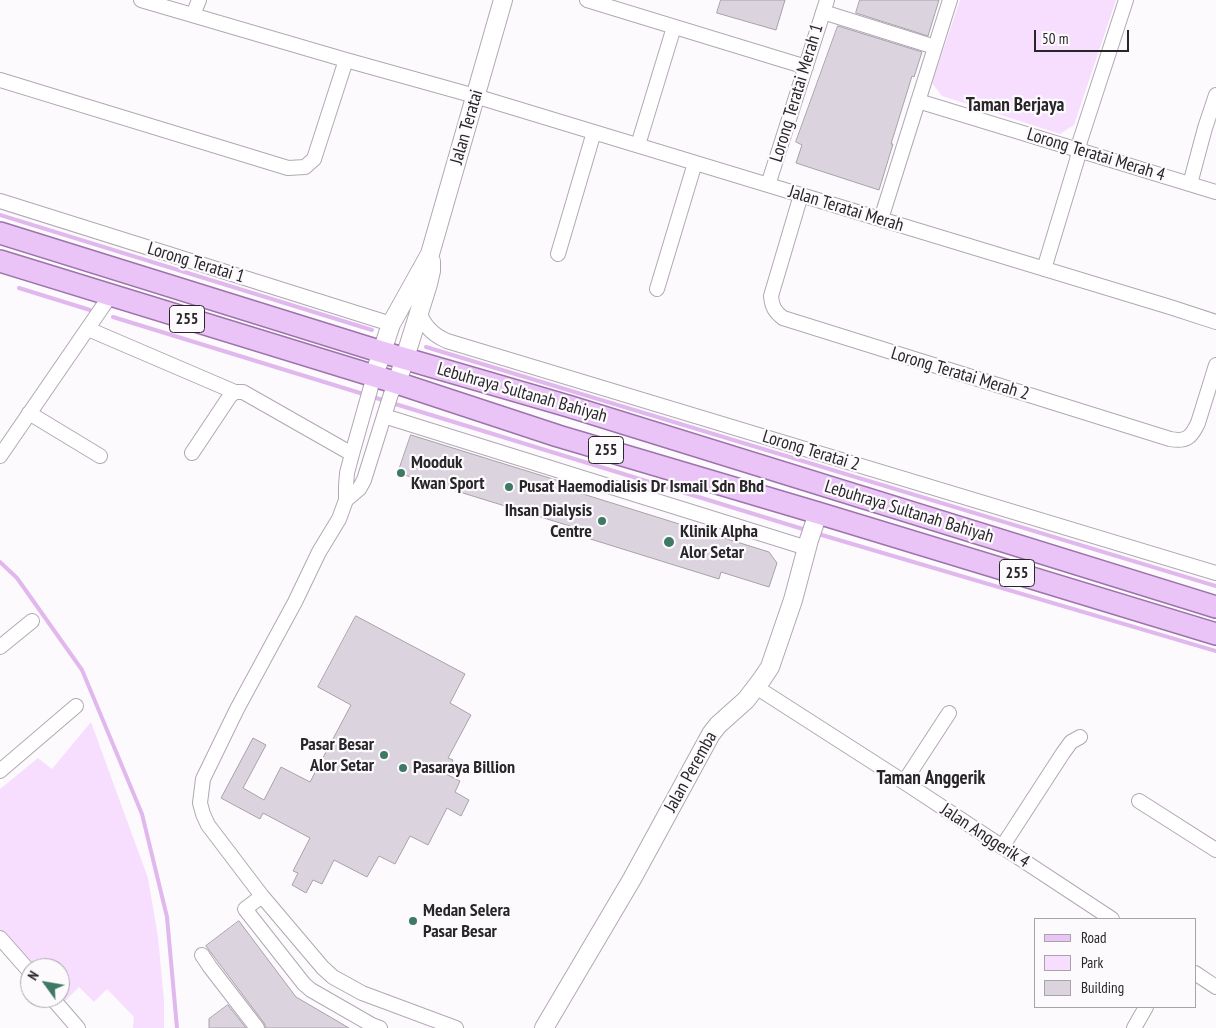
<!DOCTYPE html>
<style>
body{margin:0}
#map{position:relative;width:1216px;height:1028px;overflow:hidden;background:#fdfafe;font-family:"PT Sans Narrow",sans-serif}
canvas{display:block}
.legend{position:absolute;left:1034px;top:918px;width:162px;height:90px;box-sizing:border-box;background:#fdfafe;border:1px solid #a8a5a9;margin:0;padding:6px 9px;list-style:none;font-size:15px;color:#29262a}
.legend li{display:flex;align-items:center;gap:10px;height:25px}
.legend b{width:25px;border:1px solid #a8a5a9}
.north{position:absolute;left:20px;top:958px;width:50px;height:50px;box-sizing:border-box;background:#fdfafe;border:1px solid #a8a5a9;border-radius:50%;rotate:302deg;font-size:14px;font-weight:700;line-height:20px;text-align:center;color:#29262a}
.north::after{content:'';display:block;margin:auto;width:18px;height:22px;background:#3d7963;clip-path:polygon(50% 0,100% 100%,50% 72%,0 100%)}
.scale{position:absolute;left:1034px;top:30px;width:95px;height:22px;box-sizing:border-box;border:2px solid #29262a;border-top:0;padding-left:6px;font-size:15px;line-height:18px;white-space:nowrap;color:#29262a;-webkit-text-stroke:4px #fdfafe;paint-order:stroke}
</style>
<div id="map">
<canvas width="1216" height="1028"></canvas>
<ul class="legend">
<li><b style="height:6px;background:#eac4f6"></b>Road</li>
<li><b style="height:14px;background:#f7deff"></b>Park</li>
<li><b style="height:14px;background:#dbd3de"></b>Building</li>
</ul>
<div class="north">N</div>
<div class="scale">50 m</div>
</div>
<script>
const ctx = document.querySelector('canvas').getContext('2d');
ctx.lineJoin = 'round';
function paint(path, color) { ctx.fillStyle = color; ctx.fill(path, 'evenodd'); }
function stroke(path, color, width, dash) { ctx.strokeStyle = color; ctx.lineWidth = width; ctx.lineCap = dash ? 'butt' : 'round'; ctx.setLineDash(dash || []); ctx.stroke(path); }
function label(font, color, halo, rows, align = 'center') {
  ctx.font = font + ' "PT Sans Narrow",sans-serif'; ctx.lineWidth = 4.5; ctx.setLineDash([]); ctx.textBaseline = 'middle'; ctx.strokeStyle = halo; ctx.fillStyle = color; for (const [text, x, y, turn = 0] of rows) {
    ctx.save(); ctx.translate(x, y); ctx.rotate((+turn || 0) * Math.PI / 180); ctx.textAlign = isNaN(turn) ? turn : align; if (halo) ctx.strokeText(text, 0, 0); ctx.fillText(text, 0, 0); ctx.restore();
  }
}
const green = new Path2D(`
 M 960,0 L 1116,0 L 1074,125 L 1060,134 L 942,96 L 932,83 Z
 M 91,722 L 148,878 L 158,937 L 164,1000 L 164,1028 L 133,1028 L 134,1017 L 107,989 L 94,1002 L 79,987 L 60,1006 L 60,968 L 30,968 L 0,932 L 0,789 L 38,758 L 52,769 Z`);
const stream = new Path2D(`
 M 0,215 L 372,330
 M 19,288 L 90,310
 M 113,317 L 386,401
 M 426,347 L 1216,586
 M 392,403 L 806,530
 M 815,533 L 1216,651
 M 0,562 L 17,578 L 82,670 L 142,814 L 167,917 L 177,1028`);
const building = new Path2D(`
 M 721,0 L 785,0 L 776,30 L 717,13 Z
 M 860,0 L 939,0 L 928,36 L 856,13 Z
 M 838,26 L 922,52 L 914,77 L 912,76 L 891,144 L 893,144 L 879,190 L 796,163 L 802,145 L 796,142 Z
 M 411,435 L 585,489 L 583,494 L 769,552 L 777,563 L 769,587 L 721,572 L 719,579 L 584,537 L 586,531 L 398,473 Z
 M 356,616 L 465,674 L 450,703 L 471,715 L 448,758 L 453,760 L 446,774 L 460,781 L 455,792 L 469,800 L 461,816 L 447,808 L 428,845 L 410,836 L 395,864 L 379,856 L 367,877 L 334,860 L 322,884 L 313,880 L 306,893 L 292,885 L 298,873 L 293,871 L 310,838 L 263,813 L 260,819 L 221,798 L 253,738 L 266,745 L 243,788 L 264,800 L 281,767 L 310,782 L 351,705 L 318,687 Z
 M 239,921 L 296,997 L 349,1028 L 266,1028 L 264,1023 L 206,946 Z
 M 228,1005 L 246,1028 L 209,1028 L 209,1019 Z`);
const minor = new Path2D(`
 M 141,0 L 346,60 L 475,96 L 1170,307 L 1216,322
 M 587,0 L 806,67
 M 823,12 L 935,47
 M 193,15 L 199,0
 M 0,80 L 288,168 L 305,167 L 314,159 L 346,60
 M 918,101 L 1216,192
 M 638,145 L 674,27
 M 1190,184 L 1205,128 L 1216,95
 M 768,185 L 827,0
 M 801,195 L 771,296 C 772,307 775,312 783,318 L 1170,439 C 1186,442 1191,438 1198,423 L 1216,365
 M 0,201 L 391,324
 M 881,219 L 950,0
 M 558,254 L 594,132
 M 1044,269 L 1077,160 L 1080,141 L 1126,0
 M 657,289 L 695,163
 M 419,310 C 423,326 433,335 447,341 L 1216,573
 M 88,329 L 235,392
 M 374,376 L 352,454 L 347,473 L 346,486 L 346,500 L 339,519 L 319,552 L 295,602 L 237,709 L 203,779 L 200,803 L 203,814 L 208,825 L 262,896 L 323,968 L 333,977 L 362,993 L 456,1028
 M 29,413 L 100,456
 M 384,416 L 807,548
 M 192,453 L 230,396 L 235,392 L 243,392 L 352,454
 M 0,456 L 110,296
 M 346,500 L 359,489 L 364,480 L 391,394 L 397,383
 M 0,647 L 32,621
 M 756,687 L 904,782 L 1112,919
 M 0,771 L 76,706
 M 904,782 L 949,713
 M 1139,801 L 1216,850
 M 1002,847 L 1063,753 L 1071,742 L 1080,737
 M 262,896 L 245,909 L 304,984 L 311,990 L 372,1025 L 380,1028
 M 0,938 L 30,972
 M 202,955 L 210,967 L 257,1028
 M 1195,973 L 1216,987
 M 52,998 L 78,1028
 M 1134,1028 L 1146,1007`);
const tertiary = new Path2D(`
 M 374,376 L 391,324 L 430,254 L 503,0
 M 397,383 L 428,284 L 431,271 L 431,261
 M 544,1028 L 632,879 L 711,734 L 718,725 L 746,700 L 762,679 L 770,667 L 793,600 L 809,540 L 818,513`);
const primary = new Path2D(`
 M 0,233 L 382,352 L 568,406 L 1216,607
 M 0,261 L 397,383 L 558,436 L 818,513 L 1216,634`);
const markers = [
 [401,473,5,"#3d7963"],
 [509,487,5,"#3d7963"],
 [602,521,5,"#3d7963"],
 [669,542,6,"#3d7963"],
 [384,755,5,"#3d7963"],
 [403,768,5,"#3d7963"],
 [413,921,5,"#3d7963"]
];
const shields = [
 [187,319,35],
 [606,450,35],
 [1017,573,35]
];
const shieldNames = [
 ["255",187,319],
 ["255",606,450],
 ["255",1017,573]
];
const streetNames = [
 ["Lorong Teratai Merah 1",797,93,-73],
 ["Jalan Teratai",467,127,-74],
 ["Lorong Teratai Merah 4",1096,155,17],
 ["Jalan Teratai Merah",846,209,17],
 ["Lorong Teratai 1",196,263,17],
 ["Lorong Teratai Merah 2",960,374,17],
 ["Lebuhraya Sultanah Bahiyah",522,393,16],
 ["Lorong Teratai 2",811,451,17],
 ["Lebuhraya Sultanah Bahiyah",909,512,17],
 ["Jalan Peremba",691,772,-61],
 ["Jalan Anggerik 4",985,836,33]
];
const poiNames = [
 ["Mooduk",411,463],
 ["Kwan Sport",411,484],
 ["Pusat Haemodialisis Dr Ismail Sdn Bhd",519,487],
 ["Ihsan Dialysis",592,511,"right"],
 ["Centre",592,532,"right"],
 ["Klinik Alpha",680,532],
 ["Alor Setar",680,553],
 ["Pasar Besar",374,745,"right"],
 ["Alor Setar",374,766,"right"],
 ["Pasaraya Billion",413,768],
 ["Medan Selera",423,911],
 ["Pasar Besar",423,932]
];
const neighbourhoodNames = [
 ["Taman Berjaya",1015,106],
 ["Taman Anggerik",931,779]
];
paint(green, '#f7deff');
stroke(stream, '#e0b8ed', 4);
paint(building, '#dbd3de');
stroke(building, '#a8a0ab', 1);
stroke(minor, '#b1a8b3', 16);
stroke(tertiary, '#b1a8b3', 20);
stroke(primary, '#9d73ab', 24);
stroke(minor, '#fff', 14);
stroke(tertiary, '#fff', 18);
stroke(primary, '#eac4f6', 21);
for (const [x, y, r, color] of markers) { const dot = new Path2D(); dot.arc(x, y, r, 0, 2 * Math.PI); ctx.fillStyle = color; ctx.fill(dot); stroke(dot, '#fdfafe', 2); }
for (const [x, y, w] of shields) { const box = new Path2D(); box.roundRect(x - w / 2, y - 13.5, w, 27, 4); ctx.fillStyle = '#fdfafe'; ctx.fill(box); stroke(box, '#29262a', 1); }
label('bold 16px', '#29262a', null, shieldNames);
label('18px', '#29262a', '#fdfafe', streetNames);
label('bold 18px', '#29262a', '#fdfafe', poiNames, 'left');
label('bold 19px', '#29262a', '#fdfafe', neighbourhoodNames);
</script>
